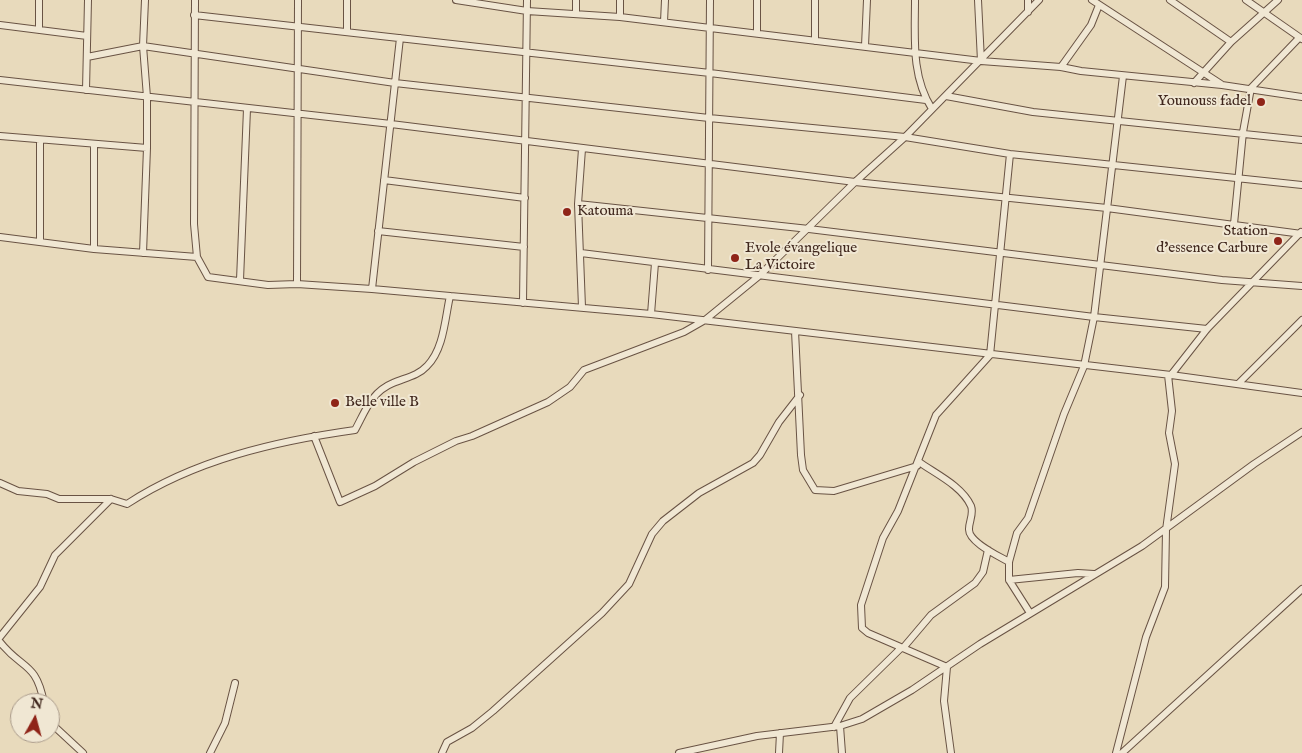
<!DOCTYPE html>
<meta charset="utf-8">
<style>
body{margin:0}
#map{position:relative;width:1302px;height:753px;overflow:hidden;background:#e8dabc;font-family:"IM FELL English",serif}
canvas{display:block}
.north{position:absolute;left:10px;top:693px;width:50px;height:50px;box-sizing:border-box;background:#f0e7d3;border:1px solid #a99a8a;border-radius:50%;rotate:7deg;font-size:14px;font-weight:700;line-height:20px;text-align:center;color:#3f261c}
.north::after{content:'';display:block;margin:auto;width:18px;height:22px;background:#8f2418;clip-path:polygon(50% 0,100% 100%,50% 72%,0 100%)}
</style>
<div id="map">
<canvas width="1302" height="753"></canvas>
<div class="north">N</div>
</div>
<script>
const ctx = document.querySelector('canvas').getContext('2d');
ctx.lineJoin = 'round';
function stroke(path, color, width, dash) { ctx.strokeStyle = color; ctx.lineWidth = width; ctx.lineCap = dash ? 'butt' : 'round'; ctx.setLineDash(dash || []); ctx.stroke(path); }
function label(font, color, halo, rows, align = 'center') {
  ctx.font = font + ' "IM FELL English",serif'; ctx.lineWidth = 4; ctx.setLineDash([]); ctx.textBaseline = 'middle'; ctx.strokeStyle = halo; ctx.fillStyle = color; for (const [text, x, y, turn = 0] of rows) {
    ctx.save(); ctx.translate(x, y); ctx.rotate((+turn || 0) * Math.PI / 180); ctx.textAlign = isNaN(turn) ? turn : align; if (halo) ctx.strokeText(text, 0, 0); ctx.fillText(text, 0, 0); ctx.restore();
  }
}
const minor = new Path2D(`
 M 195,0 L 194,224 L 197,257
 M 456,0 L 527,11 L 620,17 L 981,61 L 1061,67 L 1081,71 L 1222,85 L 1302,97
 M 915,0 C 915,38 911,76 932,109
 M 978,0 L 981,61
 M 1028,0 L 1028,12
 M 1092,0 L 1221,84
 M 1170,0 L 1231,42
 M 1246,0 L 1302,39
 M 576,13 L 576,0
 M 194,15 L 710,73 L 926,100
 M 620,17 L 620,0
 M 664,22 L 665,0
 M 0,25 L 87,36
 M 39,30 L 39,0
 M 347,31 L 347,0
 M 757,32 L 757,0
 M 815,41 L 815,0
 M 865,46 L 867,0
 M 87,57 L 143,46 L 395,83 L 709,118 L 905,137 L 1010,154 L 1302,185
 M 1061,67 L 1091,25 L 1099,5
 M 0,80 L 391,124 L 855,182 L 1107,208 L 1302,234
 M 1194,83 L 1231,42 L 1278,0
 M 86,90 L 88,0
 M 946,96 L 1033,112 L 1302,140
 M 0,136 L 147,148
 M 94,144 L 94,249
 M 384,180 L 525,198
 M 578,204 L 809,229 L 1222,280 L 1302,286
 M 1234,224 L 1243,132 L 1251,88 L 1299,38 L 1302,38
 M 378,231 L 524,247
 M 0,237 L 94,249 L 197,257 L 208,277 L 268,285 L 297,284 L 372,289 L 651,314 L 1171,375 L 1302,393
 M 40,241 L 40,140
 M 143,253 L 147,148 L 147,97 L 143,46 L 145,0
 M 581,253 L 1094,317 L 1207,329
 M 708,270 L 710,0
 M 240,280 L 247,109
 M 297,284 L 298,0
 M 372,289 L 400,38
 M 523,303 L 527,0
 M 582,307 L 578,204 L 582,149
 M 651,314 L 655,263
 M 795,331 L 801,455 L 803,470 L 815,490 L 834,491 L 917,466
 M 1171,375 L 1207,329 L 1301,232
 M 1238,384 L 1302,320
 M 314,436 L 340,502 L 375,486 L 414,462 L 456,441 L 472,436 L 548,402 L 570,387 L 584,370 L 684,332 L 705,320 L 759,276 L 855,182 L 905,137 L 1039,0
 M 919,462 C 936,474 962,486 971,506 C 974,514 969,521 969,529 C 968,542 999,556 1009,562
 M 0,483 L 18,491 L 47,494 L 59,499 L 111,499 L 127,504 C 194,460 276,441 355,430 C 365,412 371,392 393,383 C 404,378 418,376 427,366 C 444,349 445,318 450,296
 M 1009,580 L 1078,573 L 1094,574
 M 1030,613 L 1009,580 L 1009,562 L 1017,533 L 1028,518 L 1064,414 L 1084,366 L 1094,317 L 1123,76
 M 0,637 L 40,587 L 55,555 L 111,499
 M 0,642 C 22,670 36,661 44,703
 M 903,648 L 931,615 L 975,583 L 983,572 L 988,550
 M 50,718 L 55,727 L 83,753
 M 840,726 L 842,753
 M 834,727 L 850,698 L 901,648
 M 210,753 L 225,723 L 235,683
 M 442,753 L 447,742 L 472,728 L 493,711 L 602,613 L 629,584 L 652,534 L 663,521 L 699,493 L 753,463 L 760,455 L 779,422 L 800,395
 M 679,753 L 757,736 L 840,726 L 862,719 L 912,690 L 980,644 L 1142,546 L 1254,464 L 1302,432
 M 779,753 L 780,733
 M 951,753 L 944,701 L 947,667 L 868,633 L 862,628 L 861,605 L 883,538 L 898,511 L 936,415 L 990,355 L 1010,154
 M 1116,753 L 1146,637 L 1165,587 L 1166,530 L 1175,464 L 1169,433 L 1172,411 L 1168,375
 M 1122,753 L 1302,589`);
const markers = [
 [1261,102,5,"#8f2418"],
 [567,212,5,"#8f2418"],
 [1278,241,5,"#8f2418"],
 [735,258,5,"#8f2418"],
 [335,403,5,"#8f2418"]
];
const poiNames = [
 ["Younouss fadel",1251,102,"right"],
 ["Katouma",577,212],
 ["Station",1268,232,"right"],
 ["d'essence Carbure",1268,249,"right"],
 ["Evole évangelique",745,249],
 ["La Victoire",745,266],
 ["Belle ville B",345,403]
];
stroke(minor, '#695344', 8);
stroke(minor, '#f0e7d3', 6);
for (const [x, y, r, color] of markers) { const dot = new Path2D(); dot.arc(x, y, r, 0, 2 * Math.PI); ctx.fillStyle = color; ctx.fill(dot); stroke(dot, '#f0e7d3', 2); }
label('15px', '#3f261c', '#f0e7d3', poiNames, 'left');
</script>
